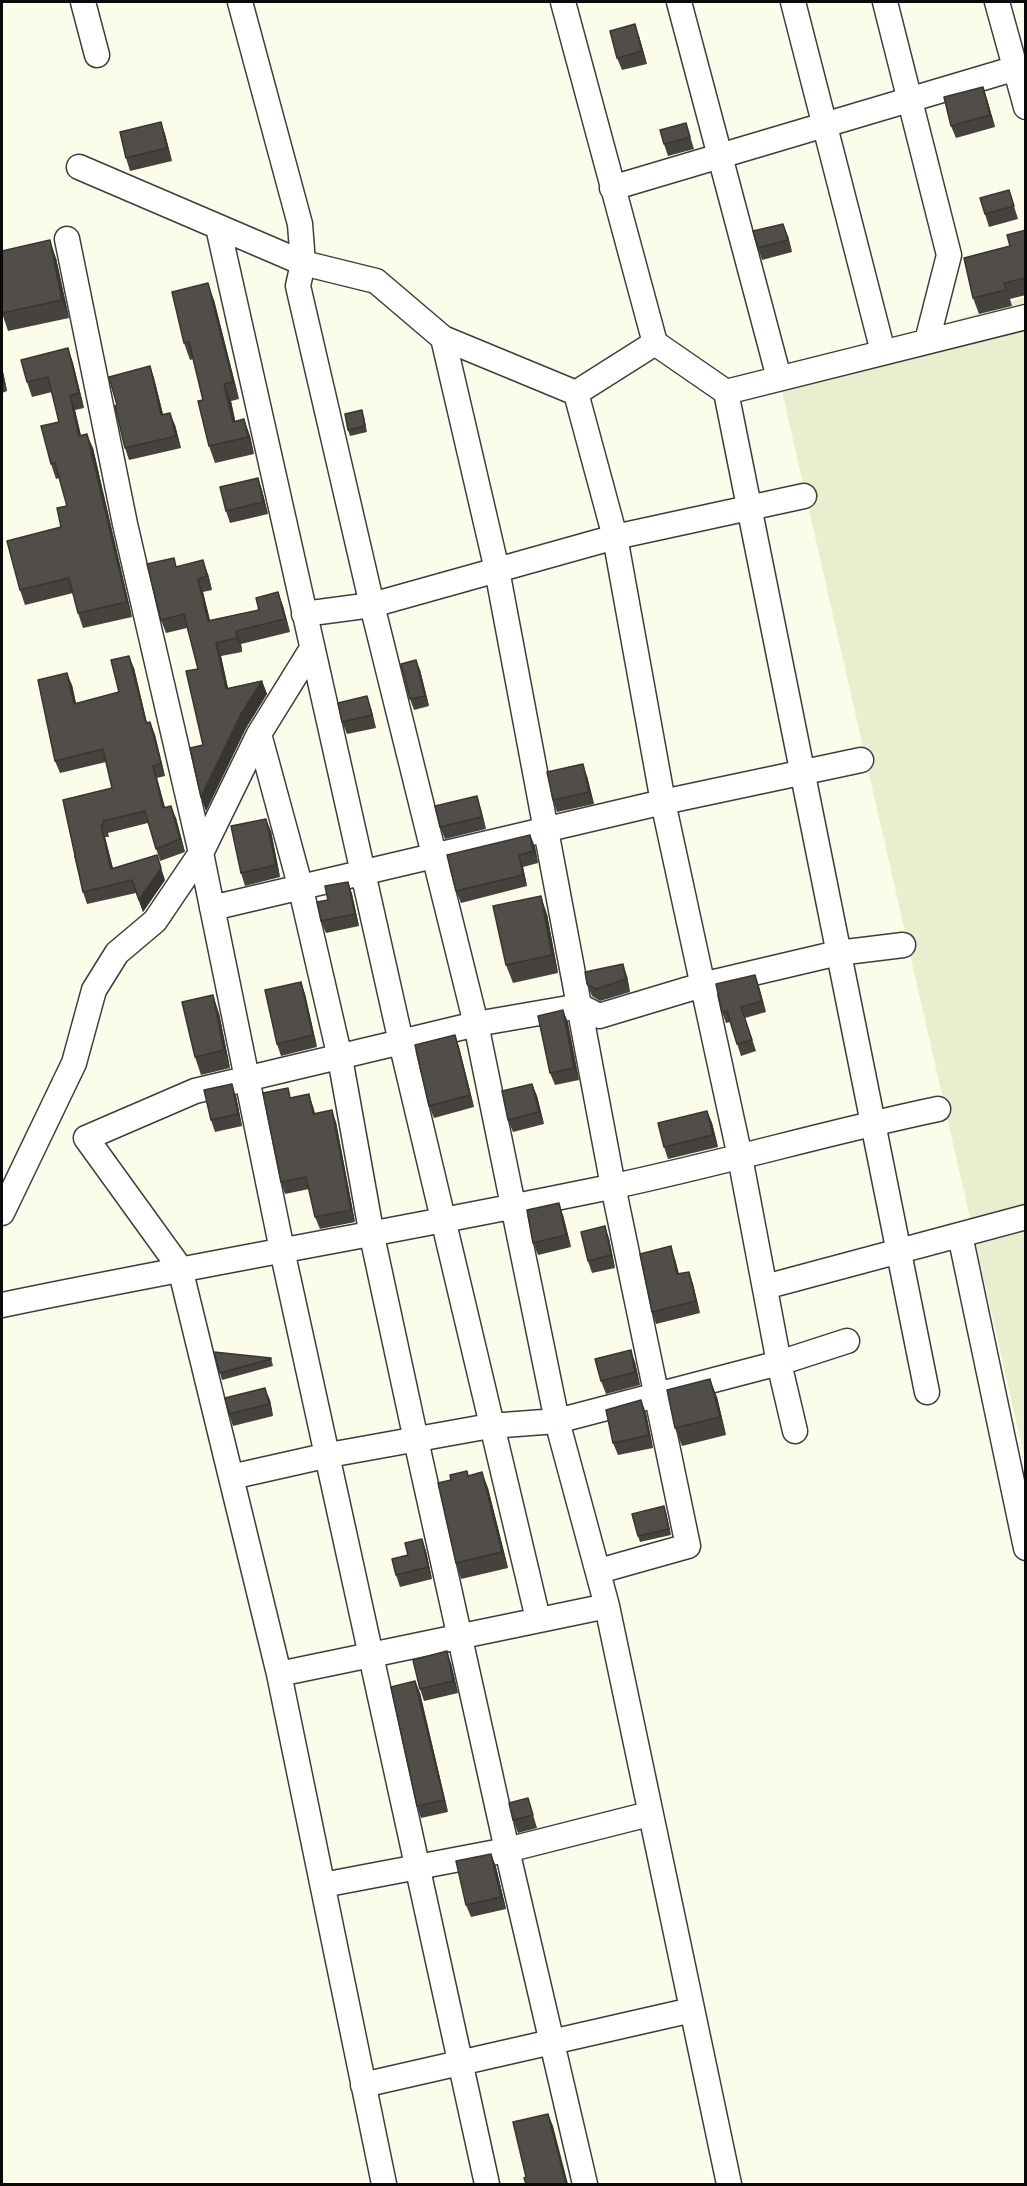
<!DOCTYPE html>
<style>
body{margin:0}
#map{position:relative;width:1027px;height:2186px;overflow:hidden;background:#fcfcea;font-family:"Crimson Pro",serif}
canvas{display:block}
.frame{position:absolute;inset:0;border:3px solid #0a0a0a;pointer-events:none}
</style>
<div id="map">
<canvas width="1027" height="2186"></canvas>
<div class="frame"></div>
</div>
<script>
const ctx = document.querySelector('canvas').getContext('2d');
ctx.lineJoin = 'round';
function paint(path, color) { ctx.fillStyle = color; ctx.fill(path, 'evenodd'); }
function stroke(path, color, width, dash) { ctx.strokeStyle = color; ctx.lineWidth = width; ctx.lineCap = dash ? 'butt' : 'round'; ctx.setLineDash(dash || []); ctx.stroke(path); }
const farmland = new Path2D(`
 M 1025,297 L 1025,1460 L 779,378 Z`);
const minor = new Path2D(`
 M 83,2 L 97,55
 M 240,2 L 300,224 L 303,263 L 298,286 L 372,605 L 476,1024 L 557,1421 L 607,1606 L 729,2184
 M 563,2 L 655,343 L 726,392 L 927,1392
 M 679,2 L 779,378
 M 793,2 L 883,352
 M 885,2 L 949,255 L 927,341
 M 997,2 L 1026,107
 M 79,167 L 303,263 L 376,281 L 443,338 L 576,393 L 655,343
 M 612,188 L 1013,69
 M 218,227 L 401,1042 L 538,1619
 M 67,239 L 125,524 L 201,853 L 282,1250 L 487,2184
 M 443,338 L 497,570 L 613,1186 L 688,1546 L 599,1571
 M 726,392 L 1026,317
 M 576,393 L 615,537 L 663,802 L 740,1157 L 779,1363 L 795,1431
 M 304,614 L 372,605 L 615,537 L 804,496
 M 259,734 L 300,885 L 340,1058 L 372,1236 L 416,1440 L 507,1850 L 585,2184
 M 212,908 L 663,802 L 861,760
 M 2,1213 L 74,1063 L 94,990 L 117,953 L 155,921 L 201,853 L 259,734 L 311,650
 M 960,1235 L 1026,1548
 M 765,1287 L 1026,1217
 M 2,1305 C 204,1263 408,1229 610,1187 C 720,1164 828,1132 938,1109
 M 231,1477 L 329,1455 L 490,1426 L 557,1421 L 779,1363 L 847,1341
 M 279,1674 L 607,1606
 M 323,1885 L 507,1850 L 649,1814
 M 363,2085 L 692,2010
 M 384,2184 L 279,1674 L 180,1268 L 86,1138 L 195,1091 L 401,1042 L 476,1024 L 580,1006 L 599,1016 L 702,985 L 838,953 L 903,945`);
const wall = new Path2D(`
 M 639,36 L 647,64 L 622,70 L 617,58 Z
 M 983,87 L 987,99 L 995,127 L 956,138 L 951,126 Z
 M 161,122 L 165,134 L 172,161 L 130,171 L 126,158 Z
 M 686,123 L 694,149 L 668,156 L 664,144 Z
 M 1009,190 L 1018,219 L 989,227 L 985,214 Z
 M 1026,230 L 1026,295 L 1010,299 L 1012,306 L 979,314 L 973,298 L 1010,246 Z
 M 788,236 L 792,252 L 762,260 L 758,248 Z
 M 56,258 L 69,318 L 8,331 L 2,313 Z
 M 214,300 L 239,399 L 231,401 L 235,421 L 244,419 L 250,436 L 254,454 L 215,463 L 209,446 L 203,400 L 193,359 L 190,360 L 184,343 Z
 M 68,348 L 73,363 L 84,408 L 75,410 L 81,435 L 93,448 L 132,617 L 83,628 L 78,613 L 73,593 L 25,605 L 20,590 L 61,527 L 67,506 L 59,478 L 56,479 L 51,464 L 59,422 L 52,392 L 32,397 L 27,382 Z
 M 150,366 L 154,378 L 163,414 L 175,425 L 181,448 L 129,460 L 125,448 L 117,405 Z
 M 2,367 L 7,391 L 2,393 Z
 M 364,416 L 367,432 L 350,436 L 348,430 Z
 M 258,478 L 262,490 L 268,514 L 230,523 L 226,511 Z
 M 177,566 L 208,574 L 212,590 L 203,592 L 210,620 L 259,610 L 278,592 L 283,606 L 290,632 L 241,644 L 242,652 L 221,656 L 228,688 L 262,681 L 267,694 L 246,728 L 206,811 L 201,797 L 203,745 L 198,669 L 187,628 L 166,633 L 161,620 Z
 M 416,660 L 420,670 L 429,706 L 414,710 L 410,699 Z
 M 134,668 L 147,723 L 150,722 L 155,735 L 165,776 L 157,778 L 165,807 L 176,818 L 185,852 L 160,861 L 148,823 L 108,833 L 109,837 L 105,837 L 113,868 L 165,880 L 143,912 L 136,893 L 87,904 L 83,892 L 74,856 L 112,788 L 106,762 L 60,773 L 55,761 L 72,685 L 76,704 L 119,692 Z
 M 371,708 L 376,728 L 347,734 L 342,722 Z
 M 587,776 L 594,804 L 557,812 L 553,800 Z
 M 481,809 L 486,829 L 445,839 L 440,827 Z
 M 271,831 L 280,877 L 245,886 L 241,873 Z
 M 530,835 L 535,847 L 538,863 L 523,867 L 527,886 L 461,903 L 456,891 Z
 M 348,882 L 352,894 L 359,926 L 326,933 L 321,921 L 328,900 Z
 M 547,914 L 558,973 L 513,983 L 506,965 Z
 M 755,975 L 766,1012 L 745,1018 L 756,1051 L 741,1056 L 730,1022 L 726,1023 L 722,1012 Z
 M 627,976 L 630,992 L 600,1001 L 592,996 L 587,984 Z
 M 301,982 L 305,994 L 317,1047 L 281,1056 L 277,1044 Z
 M 563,1010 L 568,1023 L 579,1080 L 555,1085 L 550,1073 Z
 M 219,1013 L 230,1068 L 201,1075 L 195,1057 Z
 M 455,1035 L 459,1047 L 474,1107 L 434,1118 L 429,1106 Z
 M 532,1084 L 537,1096 L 544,1124 L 513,1132 L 508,1120 Z
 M 236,1096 L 242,1126 L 215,1132 L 211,1120 Z
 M 291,1097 L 313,1106 L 315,1113 L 336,1122 L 355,1222 L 320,1229 L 315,1217 L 309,1189 L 285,1194 L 281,1182 Z
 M 707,1111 L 712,1123 L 718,1147 L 668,1159 L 664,1147 Z
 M 563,1215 L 571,1247 L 538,1255 L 533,1243 Z
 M 609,1238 L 615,1268 L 592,1273 L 588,1261 Z
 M 675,1259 L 679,1274 L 689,1272 L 693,1284 L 700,1313 L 656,1324 L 652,1312 Z
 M 271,1358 L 273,1366 L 222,1380 L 220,1373 Z
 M 635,1362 L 640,1385 L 606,1394 L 601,1381 Z
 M 717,1397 L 726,1435 L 682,1446 L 675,1428 Z
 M 270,1400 L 273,1416 L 233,1426 L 229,1414 Z
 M 646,1413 L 653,1448 L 618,1455 L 613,1443 Z
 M 468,1476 L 488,1488 L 508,1568 L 461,1579 L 456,1563 Z
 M 664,1506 L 671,1535 L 640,1542 L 638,1536 Z
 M 422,1539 L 426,1551 L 432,1579 L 400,1587 L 396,1575 L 408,1555 Z
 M 451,1663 L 458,1693 L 424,1701 L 420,1689 Z
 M 415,1681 L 420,1693 L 448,1812 L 421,1818 L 417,1806 Z
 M 528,1798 L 537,1828 L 518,1833 L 513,1820 Z
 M 491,1854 L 496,1867 L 506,1909 L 471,1917 L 466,1905 Z`);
const shadedWall = new Path2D(`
 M 635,24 L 639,36 L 647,64 L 642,51 Z
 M 983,87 L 987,99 L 995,127 L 990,115 Z
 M 161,122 L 165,134 L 172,161 L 167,148 Z
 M 783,224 L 788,236 L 792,252 L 788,240 Z
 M 50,240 L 56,258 L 69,318 L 62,300 Z
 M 208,283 L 214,300 L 239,399 L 233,382 Z
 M 68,348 L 73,363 L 84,408 L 79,393 Z
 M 150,366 L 154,378 L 166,427 L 161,415 Z
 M 2,367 L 7,391 L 2,379 Z
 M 224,384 L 231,401 L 239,438 L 233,422 Z
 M 70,396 L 75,410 L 84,450 L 79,436 Z
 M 170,413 L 175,425 L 181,448 L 176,436 Z
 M 244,419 L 250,436 L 254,454 L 248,437 Z
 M 87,434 L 93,448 L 132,617 L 127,602 Z
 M 258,478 L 262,490 L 268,514 L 263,502 Z
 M 203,560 L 208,574 L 212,590 L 207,576 Z
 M 198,579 L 203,592 L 213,634 L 208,621 Z
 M 278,592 L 283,606 L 290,632 L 285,619 Z
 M 236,631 L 241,644 L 242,652 L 237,638 Z
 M 216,643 L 221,656 L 231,702 L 226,689 Z
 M 129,656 L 134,668 L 150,736 L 146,723 Z
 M 416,660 L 420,670 L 429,706 L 425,696 Z
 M 67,673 L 72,685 L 79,716 L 74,704 Z
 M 262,681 L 267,694 L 246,728 L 206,811 L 201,797 L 241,714 Z
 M 367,696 L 371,708 L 376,728 L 372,715 Z
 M 150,722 L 155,735 L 165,776 L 161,764 Z
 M 583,764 L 587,776 L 594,804 L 589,792 Z
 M 153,766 L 157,778 L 168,820 L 163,808 Z
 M 477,796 L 481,809 L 486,829 L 482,817 Z
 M 171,806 L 176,818 L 185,852 L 180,839 Z
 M 266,819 L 271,831 L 280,877 L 276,865 Z
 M 101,825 L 105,837 L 116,881 L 111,869 Z
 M 530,835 L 535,847 L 538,863 L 533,851 Z
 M 157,855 L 165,880 L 143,912 L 139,900 Z
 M 519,855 L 523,867 L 527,886 L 523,875 Z
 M 348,882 L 352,894 L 359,926 L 355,914 Z
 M 541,896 L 547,914 L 558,973 L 552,955 Z
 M 623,964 L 627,976 L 630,992 L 626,979 Z
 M 755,975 L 759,986 L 766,1012 L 762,1001 Z
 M 301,982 L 305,994 L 317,1047 L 313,1035 Z
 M 213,995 L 219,1013 L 230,1068 L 224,1050 Z
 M 563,1010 L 568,1023 L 579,1080 L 574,1068 Z
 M 455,1035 L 459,1047 L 474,1107 L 470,1095 Z
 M 232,1084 L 236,1096 L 242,1126 L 238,1114 Z
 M 532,1084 L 537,1096 L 544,1124 L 539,1112 Z
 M 309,1094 L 313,1106 L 317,1126 L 313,1114 Z
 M 332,1110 L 336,1122 L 355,1222 L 351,1210 Z
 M 707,1111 L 712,1123 L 718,1147 L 713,1135 Z
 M 559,1203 L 563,1215 L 571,1247 L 566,1235 Z
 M 605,1226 L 609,1238 L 615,1268 L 611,1255 Z
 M 671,1246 L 675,1259 L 682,1287 L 677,1274 Z
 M 689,1272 L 693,1284 L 700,1313 L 696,1301 Z
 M 631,1350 L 635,1362 L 640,1385 L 635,1372 Z
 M 710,1379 L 717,1397 L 726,1435 L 720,1417 Z
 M 265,1388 L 270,1400 L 273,1416 L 269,1404 Z
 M 641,1400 L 646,1413 L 653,1448 L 649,1435 Z
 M 482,1472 L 488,1488 L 508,1568 L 502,1552 Z
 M 664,1506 L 666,1512 L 671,1535 L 669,1529 Z
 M 422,1539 L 426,1551 L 432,1579 L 428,1567 Z
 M 447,1651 L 451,1663 L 458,1693 L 453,1681 Z
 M 415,1681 L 420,1693 L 448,1812 L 444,1800 Z
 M 491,1854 L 496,1867 L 506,1909 L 501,1897 Z
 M 548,2114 L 553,2126 L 568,2184 L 566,2184 Z`);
const building = new Path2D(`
 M 635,24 L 642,51 L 617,58 L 610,31 Z
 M 983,87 L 990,115 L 951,126 L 944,97 Z
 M 161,122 L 167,148 L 126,158 L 120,132 Z
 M 686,123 L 690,137 L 664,144 L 660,130 Z
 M 1009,190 L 1014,206 L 985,214 L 980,198 Z
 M 783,224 L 788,240 L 758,248 L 753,231 Z
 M 1026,230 L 1026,278 L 1004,283 L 1006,290 L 973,298 L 964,258 L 1010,246 L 1007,235 Z
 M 50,240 L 62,300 L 2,313 L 2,251 Z
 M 208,283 L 233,382 L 224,384 L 233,422 L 244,419 L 248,437 L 209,446 L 198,401 L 203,400 L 189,342 L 184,343 L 172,292 Z
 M 68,348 L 79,393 L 70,396 L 79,436 L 87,434 L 127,602 L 78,613 L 69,578 L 20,590 L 7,541 L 61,527 L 57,508 L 67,506 L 55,463 L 51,464 L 41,426 L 59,422 L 48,377 L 27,382 L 21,360 Z
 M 150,366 L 161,415 L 170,413 L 176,436 L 125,448 L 115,406 L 117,405 L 109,377 Z
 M 362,410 L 365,426 L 348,430 L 345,414 Z
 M 258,478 L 263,502 L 226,511 L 220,487 Z
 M 174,558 L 176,567 L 203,560 L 207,576 L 198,579 L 208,621 L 259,610 L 256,598 L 278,592 L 285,619 L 236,631 L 237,638 L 216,643 L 226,689 L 262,681 L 241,714 L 201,797 L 190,748 L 203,745 L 186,671 L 198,669 L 184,614 L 161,620 L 147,564 Z
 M 129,656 L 146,723 L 150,722 L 161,764 L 153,766 L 163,808 L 171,806 L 180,839 L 156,849 L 145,811 L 103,821 L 104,825 L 101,825 L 111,869 L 157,855 L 161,868 L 139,900 L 132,880 L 83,892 L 63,800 L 112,788 L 103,749 L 55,761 L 38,680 L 67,673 L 74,704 L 119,692 L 111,660 Z
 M 416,660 L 425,696 L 410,699 L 401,664 Z
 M 367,696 L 372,715 L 342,722 L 338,703 Z
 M 583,764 L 589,792 L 553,800 L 547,772 Z
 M 477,796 L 482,817 L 440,827 L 435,806 Z
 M 266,819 L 276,865 L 241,873 L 231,826 Z
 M 530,835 L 533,851 L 519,855 L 523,875 L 456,891 L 447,855 Z
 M 348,882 L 355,914 L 321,921 L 317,902 L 328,900 L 325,886 Z
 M 541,896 L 552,955 L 506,965 L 493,906 Z
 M 623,964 L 626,979 L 596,989 L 587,984 L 585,972 Z
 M 755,975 L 762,1001 L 741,1007 L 752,1040 L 737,1044 L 727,1011 L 722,1012 L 716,984 Z
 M 301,982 L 313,1035 L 277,1044 L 265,990 Z
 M 213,995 L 224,1050 L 195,1057 L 182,1002 Z
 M 563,1010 L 574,1068 L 550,1073 L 538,1016 Z
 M 455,1035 L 470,1095 L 429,1106 L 415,1045 Z
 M 232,1084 L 238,1114 L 211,1120 L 204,1090 Z
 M 532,1084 L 539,1112 L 508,1120 L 502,1091 Z
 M 288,1088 L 290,1098 L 309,1094 L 313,1114 L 332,1110 L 351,1210 L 315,1217 L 306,1177 L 281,1182 L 263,1093 Z
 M 707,1111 L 713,1135 L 664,1147 L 658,1123 Z
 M 559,1203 L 566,1235 L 533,1243 L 527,1210 Z
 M 605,1226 L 611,1255 L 588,1261 L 581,1232 Z
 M 671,1246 L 677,1274 L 689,1272 L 696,1301 L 652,1312 L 640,1254 Z
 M 631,1350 L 635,1372 L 601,1381 L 595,1359 Z
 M 214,1352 L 271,1358 L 271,1359 L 220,1373 Z
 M 710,1379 L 720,1417 L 675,1428 L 667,1390 Z
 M 265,1388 L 269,1404 L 229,1414 L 225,1398 Z
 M 641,1400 L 649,1435 L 613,1443 L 606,1410 Z
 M 467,1471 L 468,1476 L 482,1472 L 502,1552 L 456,1563 L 438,1483 L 451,1480 L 450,1475 Z
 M 664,1506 L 669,1529 L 638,1536 L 632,1514 Z
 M 422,1539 L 428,1567 L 396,1575 L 392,1559 L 408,1555 L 405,1543 Z
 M 447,1651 L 453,1681 L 420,1689 L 413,1660 Z
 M 415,1681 L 444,1800 L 417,1806 L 391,1687 Z
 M 528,1798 L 533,1815 L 513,1820 L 509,1803 Z
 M 491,1854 L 501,1897 L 466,1905 L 456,1861 Z
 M 548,2114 L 566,2184 L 526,2184 L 524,2178 L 526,2177 L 513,2122 Z`);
paint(farmland, '#ebeece');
stroke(minor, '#3d3d3d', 27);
stroke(minor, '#fff', 24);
paint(wall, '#46423e');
paint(shadedWall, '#393632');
paint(building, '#514d48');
stroke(building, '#393632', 1.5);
</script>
